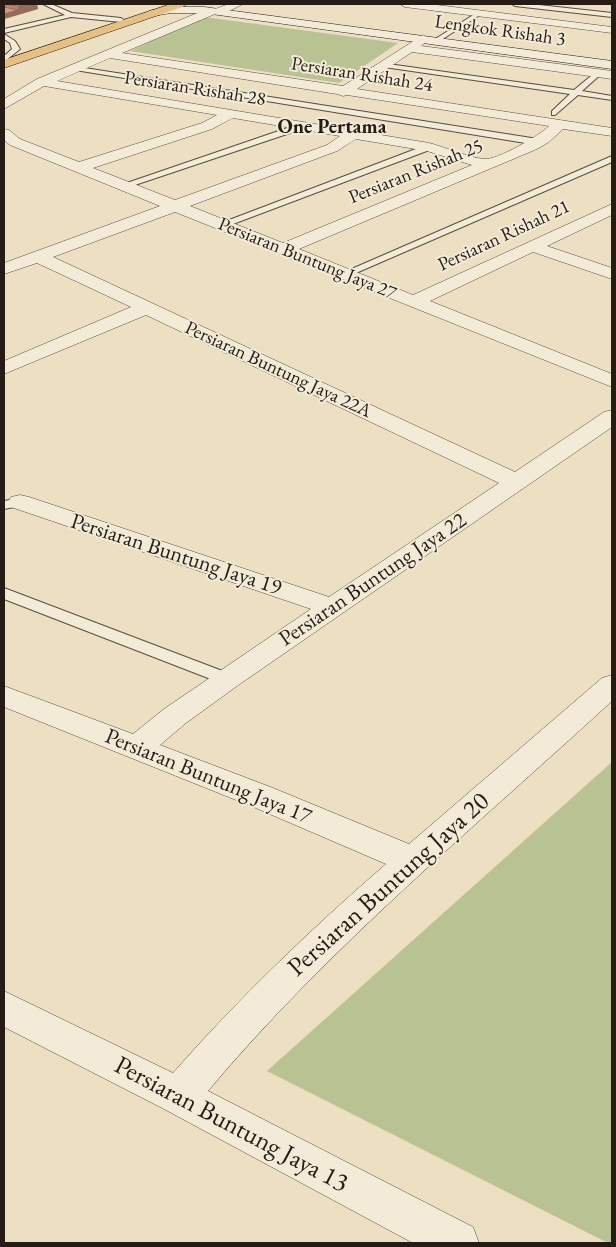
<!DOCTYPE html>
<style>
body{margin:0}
#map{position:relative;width:616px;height:1247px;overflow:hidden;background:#ecdfc2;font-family:"EB Garamond",serif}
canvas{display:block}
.frame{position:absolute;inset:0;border:5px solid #261c15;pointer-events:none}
</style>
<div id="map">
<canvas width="616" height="1247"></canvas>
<div class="frame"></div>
</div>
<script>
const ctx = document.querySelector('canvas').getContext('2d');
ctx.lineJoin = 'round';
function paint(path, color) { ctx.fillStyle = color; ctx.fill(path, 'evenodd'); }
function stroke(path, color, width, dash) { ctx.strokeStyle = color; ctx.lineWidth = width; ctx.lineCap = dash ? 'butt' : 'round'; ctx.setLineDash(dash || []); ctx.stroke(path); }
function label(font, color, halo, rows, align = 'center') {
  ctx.font = font + ' "EB Garamond",serif'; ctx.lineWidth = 4; ctx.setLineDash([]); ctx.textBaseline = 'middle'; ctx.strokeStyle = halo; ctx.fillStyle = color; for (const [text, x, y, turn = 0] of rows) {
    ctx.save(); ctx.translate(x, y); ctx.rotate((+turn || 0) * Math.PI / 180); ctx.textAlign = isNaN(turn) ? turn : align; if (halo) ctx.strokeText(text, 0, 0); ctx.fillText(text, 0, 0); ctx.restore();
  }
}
const green = new Path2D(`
 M 204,17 L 398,43 L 339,83 L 130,51 Z
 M 612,762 L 612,1243 L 608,1243 L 267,1071 Z`);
const lane = new Path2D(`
 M 43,4 L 51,4 L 72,13 L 121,18 L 124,20 L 121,22 L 71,17 L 4,33 L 4,29 L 65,15 Z
 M 512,4 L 530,4 L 612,13 L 612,17 L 515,6 Z
 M 478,12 L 483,13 L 438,42 L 432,41 Z
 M 4,34 L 15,41 L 20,49 L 4,62 L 4,56 L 12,49 L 10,43 L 4,39 Z
 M 381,63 L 574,90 L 597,71 L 600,71 L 600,75 L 582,91 L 612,96 L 612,100 L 578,95 L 555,115 L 552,115 L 552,111 L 570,94 L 384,67 L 381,67 Z
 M 72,66 L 538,139 L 542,142 L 538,145 L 75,70 L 71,68 Z
 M 302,123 L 305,124 L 305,128 L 126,188 L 120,188 L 118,186 Z
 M 429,144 L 432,145 L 432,149 L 225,227 L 217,227 L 216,225 Z
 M 612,156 L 612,162 L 349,276 L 345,277 L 340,274 Z
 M 20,498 L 25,499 L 27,502 L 25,505 L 4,509 L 4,501 Z
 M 4,588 L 233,675 L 236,679 L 233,683 L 227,685 L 221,683 L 4,599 Z`);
const street = new Path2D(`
 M 229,4 L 243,4 L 223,14 L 215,14 L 122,53 L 343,86 L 423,35 L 429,39 L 421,46 L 612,71 L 612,79 L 412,52 L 357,89 L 612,128 L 612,136 L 563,129 L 549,142 L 537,149 L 299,249 L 413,295 L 612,204 L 612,215 L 547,246 L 612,268 L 612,279 L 533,252 L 430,301 L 612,374 L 612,387 L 175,212 L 53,257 L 515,472 L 604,412 L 612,410 L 612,427 L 237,686 L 186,723 L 160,745 L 273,788 L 409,844 L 602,678 L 612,675 L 612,701 C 474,828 329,947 208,1091 L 473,1227 L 479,1243 L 413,1243 L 164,1109 L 4,1027 L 4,991 L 173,1073 C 239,998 311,929 386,864 L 251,806 L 4,707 L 4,686 L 133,734 L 164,709 L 311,609 L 11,507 L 8,502 L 11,497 L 20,495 L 29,497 L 329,597 L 499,483 L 146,315 L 4,374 L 4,361 L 131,307 L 37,263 L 4,274 L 4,263 L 160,206 L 10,145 L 4,140 L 4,129 L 9,130 L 20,139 L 79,162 L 202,123 L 217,115 L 44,86 L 4,109 L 4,99 L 37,79 L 207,9 L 215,9 ZM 110,58 L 337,94 L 343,96 L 347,95 L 549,126 C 539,136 497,160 485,159 C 469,158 445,147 429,143 L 57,81 ZM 233,118 L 340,136 L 327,145 L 175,200 L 93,168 L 212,129 ZM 356,139 L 427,151 L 472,165 L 283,243 L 190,206 L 337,151 Z
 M 400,4 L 429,4 L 612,27 L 612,33 L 405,7 Z`);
const secondary = new Path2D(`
 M 171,7 L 204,7 L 612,61 L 612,69 L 204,13 L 171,13 L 153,16 L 147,13 L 149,11 Z`);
const highway = new Path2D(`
 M 171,4 L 186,4 L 185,6 L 4,68 L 4,60 Z`);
const wall = new Path2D(`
 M 4,4 L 37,4 L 38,9 L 4,19 Z`);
const shadedWall = new Path2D(`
 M 26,4 L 37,4 L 38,9 L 4,19 L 4,14 L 18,10 L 18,6 Z`);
const building = new Path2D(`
 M 6,4 L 26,4 L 18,6 Z
 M 4,7 L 18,10 L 4,14 Z`);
const farStreetnames = [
 ["Lengkok Rishah 3",500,31,8],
 ["Persiaran Rishah 24",362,75,9],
 ["Persiaran Rishah 28",195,89,9],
 ["Persiaran Rishah 25",416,172,-22],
 ["Persiaran Rishah 21",504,236,-25],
 ["Persiaran Buntung Jaya 27",307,259,22],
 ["Persiaran Buntung Jaya 22A",278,370,25]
];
const farNeighbourhoodnames = [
 ["One Pertama",332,128]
];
const streetNames = [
 ["Persiaran Buntung Jaya 19",176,555,18],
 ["Persiaran Buntung Jaya 22",373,580,-34],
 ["Persiaran Buntung Jaya 17",208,777,22]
];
const nearStreetnames = [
 ["Persiaran Buntung Jaya 20",389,885,-42],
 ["Persiaran Buntung Jaya 13",231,1125,28]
];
paint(green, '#b8c293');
stroke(lane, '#584d40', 2);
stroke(street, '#584d40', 1);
stroke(secondary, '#261c15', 1);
stroke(highway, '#261c15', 1);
paint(lane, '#f3ead7');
paint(street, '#f3ead7');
paint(secondary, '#f3ead7');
paint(highway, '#e6c081');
paint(wall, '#b6846c');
paint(shadedWall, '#946c58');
paint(building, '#d49a7d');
stroke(building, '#946c58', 1);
label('19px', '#261c15', '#f3ead7', farStreetnames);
label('bold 20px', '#261c15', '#f3ead7', farNeighbourhoodnames);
label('22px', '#261c15', '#f3ead7', streetNames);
label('26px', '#261c15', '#f3ead7', nearStreetnames);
</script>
